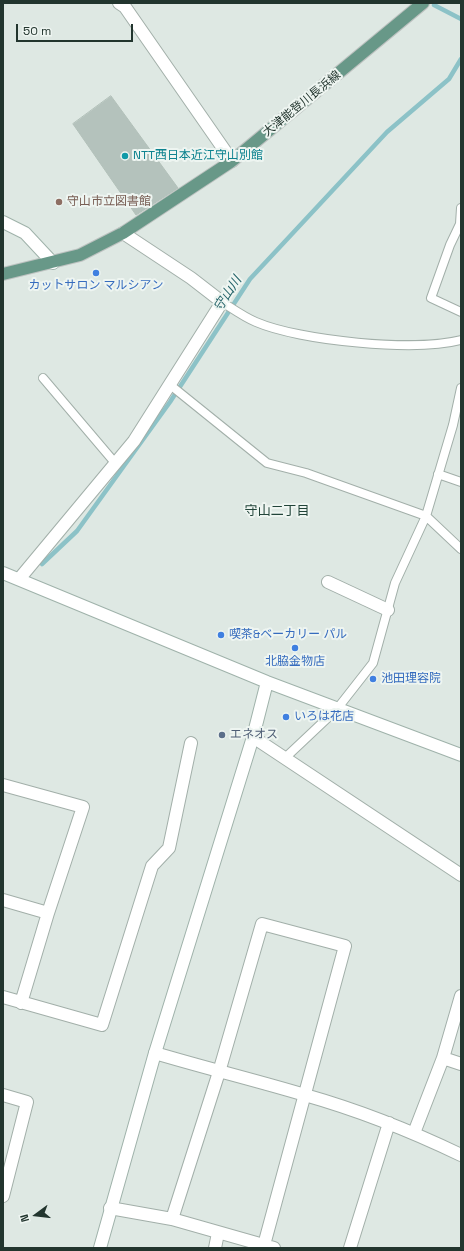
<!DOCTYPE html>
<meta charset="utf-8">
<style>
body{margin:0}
#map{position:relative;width:464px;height:1251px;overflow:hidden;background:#dee8e3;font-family:"Space Grotesk",sans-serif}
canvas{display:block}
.frame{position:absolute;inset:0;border:4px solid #22352e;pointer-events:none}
.north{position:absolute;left:16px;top:1195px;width:40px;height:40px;-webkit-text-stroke:3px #eef5f1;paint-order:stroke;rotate:255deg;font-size:11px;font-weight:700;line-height:16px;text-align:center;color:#22352e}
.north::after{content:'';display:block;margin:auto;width:14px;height:18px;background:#22352e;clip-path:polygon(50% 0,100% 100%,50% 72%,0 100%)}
.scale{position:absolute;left:16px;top:24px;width:117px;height:18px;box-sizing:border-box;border:2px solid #22352e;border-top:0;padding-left:5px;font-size:12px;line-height:14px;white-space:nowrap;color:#22352e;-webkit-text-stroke:3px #eef5f1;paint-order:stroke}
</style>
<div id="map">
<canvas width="464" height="1251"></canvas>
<div class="frame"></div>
<div class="north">N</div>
<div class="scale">50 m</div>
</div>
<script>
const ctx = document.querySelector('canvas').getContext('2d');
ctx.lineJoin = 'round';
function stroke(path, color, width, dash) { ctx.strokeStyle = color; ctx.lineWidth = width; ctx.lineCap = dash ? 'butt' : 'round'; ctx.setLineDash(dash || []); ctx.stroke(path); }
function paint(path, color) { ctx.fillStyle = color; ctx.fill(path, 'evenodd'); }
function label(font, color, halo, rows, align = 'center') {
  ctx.font = font + ' "Space Grotesk","Noto Sans JP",sans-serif'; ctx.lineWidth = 4; ctx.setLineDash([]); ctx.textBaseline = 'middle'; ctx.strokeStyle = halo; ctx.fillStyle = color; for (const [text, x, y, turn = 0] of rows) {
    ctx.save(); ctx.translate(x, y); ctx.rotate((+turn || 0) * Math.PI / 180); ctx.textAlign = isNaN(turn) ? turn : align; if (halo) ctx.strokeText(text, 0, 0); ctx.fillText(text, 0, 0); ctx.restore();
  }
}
const stream = new Path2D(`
 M 434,5 L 461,19
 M 42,564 L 77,531 L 170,402 L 250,279 L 387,132 L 449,79 L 461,59`);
const building = new Path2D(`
 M 111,96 L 178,188 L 136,215 L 73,124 Z`);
const lane = new Path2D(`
 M 461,208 L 460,224 L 450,245 L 431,298 L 461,312
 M 222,302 C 233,309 244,317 256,322 C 300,341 415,352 461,340
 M 43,378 L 116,464
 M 169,384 L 267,463 L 306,473 L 426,516 L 461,549
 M 438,474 L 461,482
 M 285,758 L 337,709 L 373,663 L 395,583 L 426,516 L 453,425 L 461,388`);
const street = new Path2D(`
 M 119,3 L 125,7 L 232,161
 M 20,578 L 134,441 L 222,302 L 191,278 L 123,233
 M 328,582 L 388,610
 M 253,737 L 461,875
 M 3,785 L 83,807 L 48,913 L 21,1003
 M 3,900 L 48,913
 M 3,997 L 102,1025 L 152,866 L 169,848 L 191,743
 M 155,1053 C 205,1068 255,1080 305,1095 C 358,1110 411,1131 461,1155
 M 443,1058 L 461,1064
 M 3,1095 L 27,1102 L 3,1196
 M 414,1133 L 443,1058 L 461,996
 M 110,1208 L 172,1219 L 274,1248
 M 172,1219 L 219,1072 L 262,924 L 345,946 L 264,1245
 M 215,1248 L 218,1233
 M 350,1248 L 389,1123`);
const secondary = new Path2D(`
 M 3,222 L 25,233 L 53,263
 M 3,573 L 267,682 L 461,755
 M 100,1248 L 155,1053 L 253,737 L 267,682`);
const primary = new Path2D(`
 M 3,274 L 80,255 L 123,233 L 232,161 L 423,3`);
const markers = [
 [125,156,4,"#0f9aa8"],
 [59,202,4,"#8d6e63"],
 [96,273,4,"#3f7fe0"],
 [221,635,4,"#3f7fe0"],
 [295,648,4,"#3f7fe0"],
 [373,679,4,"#3f7fe0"],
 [286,717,4,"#3f7fe0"],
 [222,735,4,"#5c6f8a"]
];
const streetNames = [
 ["大津能登川長浜線",302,104,-39]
];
const cultureNames = [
 ["NTT西日本近江守山別館",133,156]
];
const educationNames = [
 ["守山市立図書館",67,202]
];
const shopNames = [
 ["カットサロン マルシアン",96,286,"center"],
 ["喫茶&ベーカリー パル",229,635],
 ["北脇金物店",295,662,"center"],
 ["池田理容院",381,679],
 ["いろは花店",294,717]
];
const serviceNames = [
 ["エネオス",230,735]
];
const waterNames = [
 ["守山川",228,294,-57]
];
const neighbourhoodNames = [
 ["守山二丁目",277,511]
];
stroke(stream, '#8cc2c7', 4.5);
paint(building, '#b4c2bc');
stroke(building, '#b2c0b9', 1);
stroke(lane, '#a2afa9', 10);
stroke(street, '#a2afa9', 14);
stroke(secondary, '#9fb2aa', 14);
stroke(primary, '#bdc2c0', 14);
stroke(lane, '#fff', 8);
stroke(street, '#fff', 12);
stroke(secondary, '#fff', 12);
stroke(primary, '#689888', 12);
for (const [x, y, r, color] of markers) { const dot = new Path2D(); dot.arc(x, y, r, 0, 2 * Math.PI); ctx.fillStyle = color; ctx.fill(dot); stroke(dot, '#eef5f1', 1.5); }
label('12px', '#22352e', '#eef5f1', streetNames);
label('12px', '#0d838f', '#eef5f1', cultureNames, 'left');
label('12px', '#785e54', '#eef5f1', educationNames, 'left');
label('12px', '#366cbe', '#eef5f1', shopNames, 'left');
label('12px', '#4e5e75', '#eef5f1', serviceNames, 'left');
label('italic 13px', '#246369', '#eef5f1', waterNames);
label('13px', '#214439', '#eef5f1', neighbourhoodNames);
</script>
